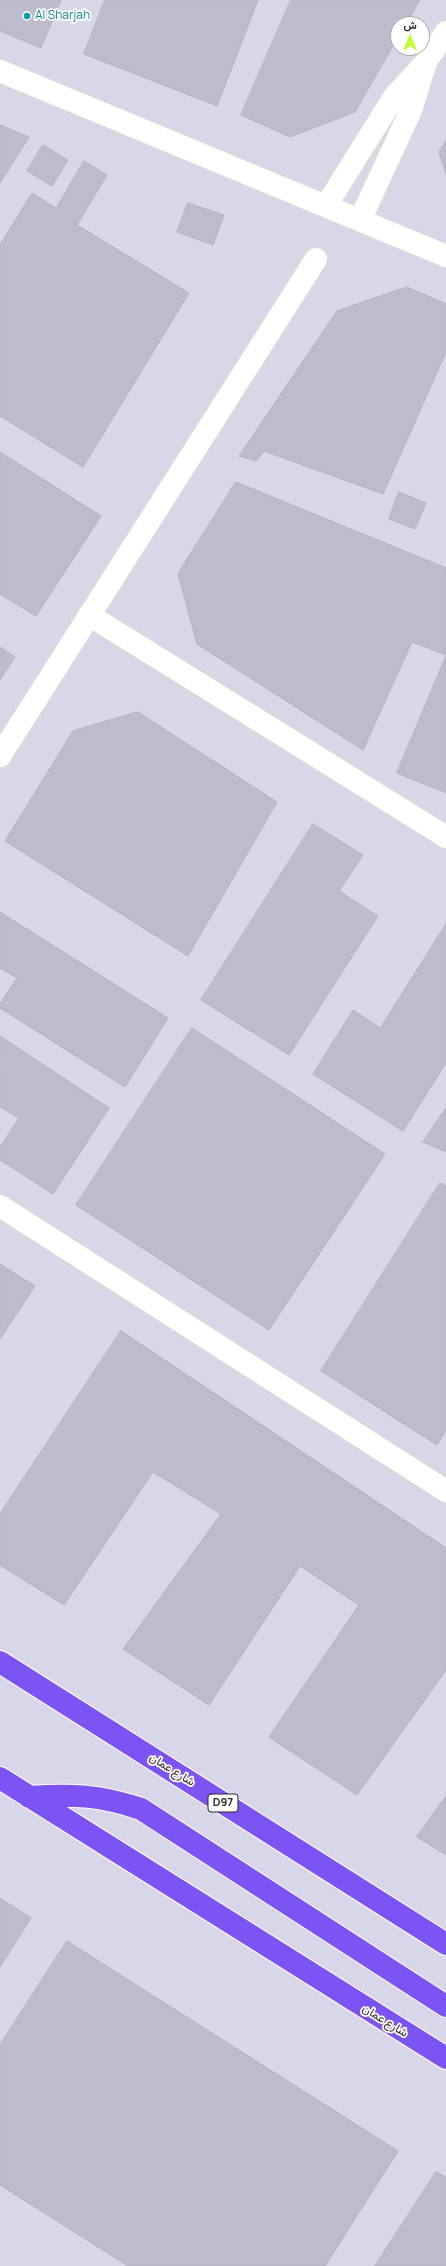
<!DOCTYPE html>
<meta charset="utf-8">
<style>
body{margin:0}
#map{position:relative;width:446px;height:2266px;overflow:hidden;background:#d8d7ea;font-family:Manrope,Vazirmatn,sans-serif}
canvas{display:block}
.north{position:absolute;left:390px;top:16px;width:40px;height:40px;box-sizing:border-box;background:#fff;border:1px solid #a9a9a9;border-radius:50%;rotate:0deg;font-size:11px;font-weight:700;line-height:16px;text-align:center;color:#272727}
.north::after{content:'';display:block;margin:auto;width:14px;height:18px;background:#bdfe30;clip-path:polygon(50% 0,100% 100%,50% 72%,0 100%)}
</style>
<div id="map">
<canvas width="446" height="2266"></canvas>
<div class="north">ش</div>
</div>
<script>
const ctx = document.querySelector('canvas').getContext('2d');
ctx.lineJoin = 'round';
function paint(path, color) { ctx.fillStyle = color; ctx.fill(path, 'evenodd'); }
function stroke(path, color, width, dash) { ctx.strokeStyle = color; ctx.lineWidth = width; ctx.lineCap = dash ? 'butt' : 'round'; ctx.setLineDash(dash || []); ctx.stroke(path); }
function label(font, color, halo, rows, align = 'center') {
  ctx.font = font + ' Manrope,Vazirmatn,sans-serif'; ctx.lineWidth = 3.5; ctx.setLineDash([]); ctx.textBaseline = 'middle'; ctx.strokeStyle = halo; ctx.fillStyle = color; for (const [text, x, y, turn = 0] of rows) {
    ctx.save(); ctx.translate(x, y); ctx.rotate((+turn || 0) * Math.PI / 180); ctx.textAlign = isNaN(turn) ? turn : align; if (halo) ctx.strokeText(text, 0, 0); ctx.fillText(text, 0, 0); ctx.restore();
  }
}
const building = new Path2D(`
 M 0,0 L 61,0 L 41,48 L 0,31 Z
 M 105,0 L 258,0 L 217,106 L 84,54 Z
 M 291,0 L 420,0 L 406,24 L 398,24 L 398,37 L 355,112 L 290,137 L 241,115 Z
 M 0,125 L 29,137 L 0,183 Z
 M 446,141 L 446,174 L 439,152 Z
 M 43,145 L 68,160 L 52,186 L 27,171 Z
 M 84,161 L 107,175 L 77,225 L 189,293 L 83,467 L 0,416 L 0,245 L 32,193 L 56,208 Z
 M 188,203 L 224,215 L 213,245 L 177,232 Z
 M 407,287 L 446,304 L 446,352 L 383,494 L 264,451 L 256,461 L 239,456 L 337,311 Z
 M 0,452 L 101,516 L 36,616 L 0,594 Z
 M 236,482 L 446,568 L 446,655 L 412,642 L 363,750 L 197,644 L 178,574 Z
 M 399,492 L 426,503 L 415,529 L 389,519 Z
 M 0,647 L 15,657 L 0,680 Z
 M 446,656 L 446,793 L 397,773 Z
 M 138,712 L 277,802 L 188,956 L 5,841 L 73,731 Z
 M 313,824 L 363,855 L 339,891 L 378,916 L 289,1055 L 201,1000 Z
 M 0,912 L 168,1018 L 125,1087 L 0,1008 L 0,1004 L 17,978 L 0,968 Z
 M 446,924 L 446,1063 L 403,1131 L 313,1074 L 353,1010 L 380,1028 Z
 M 192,1028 L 385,1154 L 269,1330 L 76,1205 Z
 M 0,1036 L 109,1108 L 53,1194 L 0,1160 L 0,1147 L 19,1118 L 0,1107 Z
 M 446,1108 L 446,1152 L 423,1142 Z
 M 440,1183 L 446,1186 L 446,1430 L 437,1445 L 321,1371 Z
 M 0,1264 L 35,1286 L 0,1339 Z
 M 121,1331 L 446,1548 L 446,1670 L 357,1795 L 269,1737 L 359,1605 L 300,1566 L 209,1705 L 123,1649 L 221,1514 L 153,1472 L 64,1605 L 0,1565 L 0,1514 Z
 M 446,1796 L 446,1855 L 417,1837 Z
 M 0,1898 L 31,1918 L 0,1967 Z
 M 67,1941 L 398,2151 L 325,2266 L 128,2266 L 0,2185 L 0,2045 Z
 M 436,2172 L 446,2177 L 446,2266 L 375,2266 Z`);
const minor = new Path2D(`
 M 0,71 L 446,256
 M 326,206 L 394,97 L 426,62 L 446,32
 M 360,220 L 411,110 L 425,65
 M 89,615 L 446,837
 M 0,756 L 316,259
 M 0,1206 L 446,1491`);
const primary = new Path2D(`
 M 0,1662 L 446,1944
 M 0,1778 L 446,2058
 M 29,1797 C 72,1794 100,1795 141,1809 L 446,2006`);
const markers = [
 [27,16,4,"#0f9aa8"]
];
const shields = [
 [223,1803,30]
];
const shieldNames = [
 ["D97",223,1803]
];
const cultureNames = [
 ["Al Sharjah",35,16]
];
const streetNames = [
 ["شارع عمان",172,1770,32],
 ["شارع عمان",385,2021,32]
];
paint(building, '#bebccc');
stroke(building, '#b4b1c5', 1);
stroke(minor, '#dae1cc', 24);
stroke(primary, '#fff', 24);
stroke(minor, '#fff', 22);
stroke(primary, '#7e53f3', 22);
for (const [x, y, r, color] of markers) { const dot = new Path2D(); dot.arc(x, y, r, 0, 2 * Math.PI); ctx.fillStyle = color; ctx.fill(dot); stroke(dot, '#fff', 1.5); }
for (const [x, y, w] of shields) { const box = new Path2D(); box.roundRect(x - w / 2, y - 9, w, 18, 3); ctx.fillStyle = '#fff'; ctx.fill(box); stroke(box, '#272727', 1); }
label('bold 11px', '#272727', null, shieldNames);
label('12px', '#0d838f', '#fff', cultureNames, 'left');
label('12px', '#272727', '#fff', streetNames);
</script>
